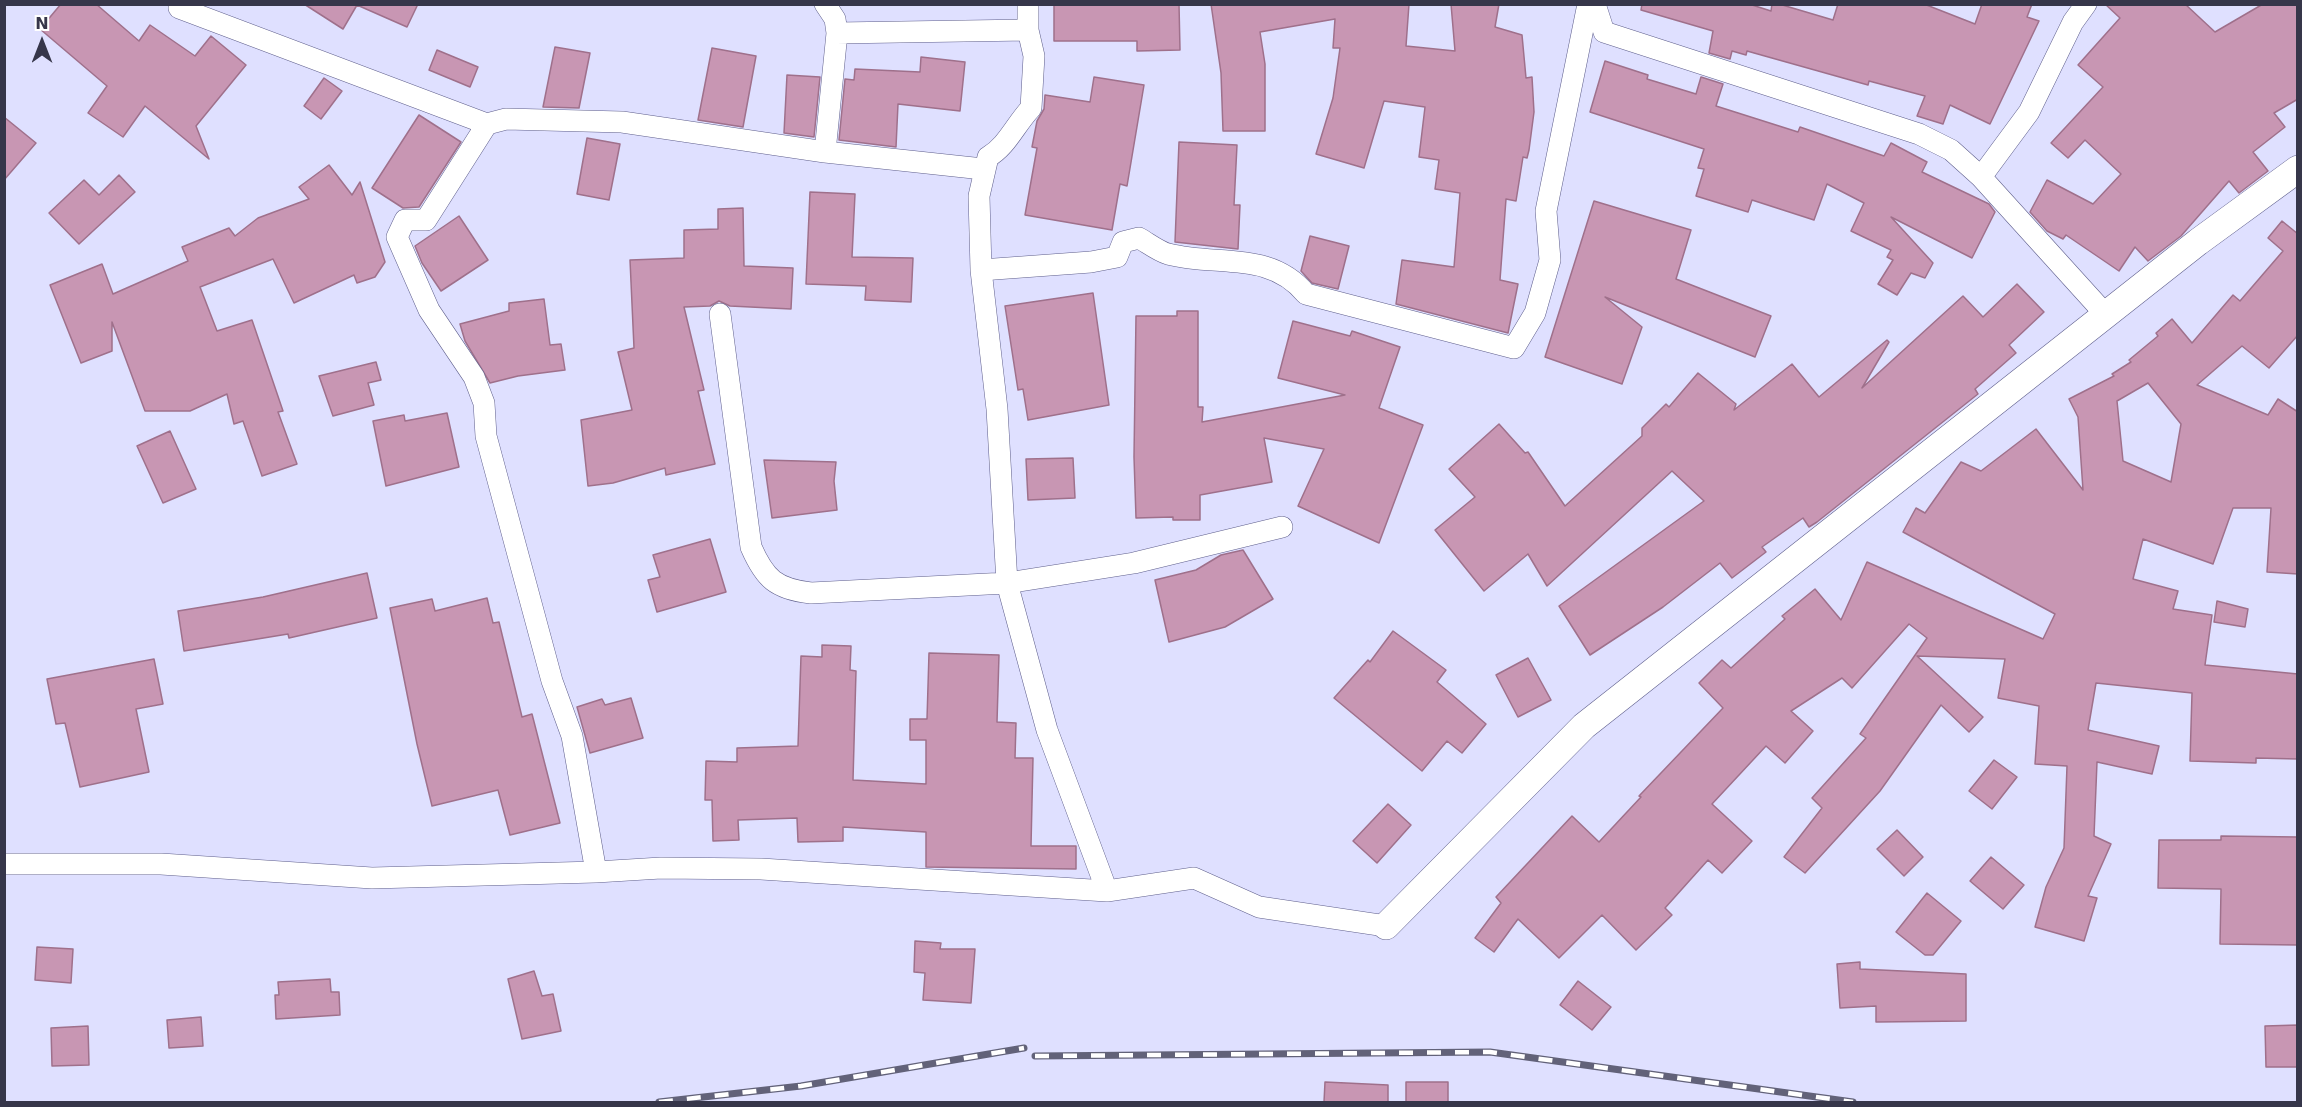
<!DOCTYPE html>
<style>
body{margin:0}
#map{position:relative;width:2302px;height:1107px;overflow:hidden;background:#dfe0ff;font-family:"DejaVu Sans",sans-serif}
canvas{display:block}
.frame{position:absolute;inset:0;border:6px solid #36364a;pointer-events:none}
.north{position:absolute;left:12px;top:12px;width:60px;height:60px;-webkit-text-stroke:4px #fff;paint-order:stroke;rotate:0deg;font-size:16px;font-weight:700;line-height:24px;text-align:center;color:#36364a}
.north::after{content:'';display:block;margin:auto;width:21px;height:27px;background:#36364a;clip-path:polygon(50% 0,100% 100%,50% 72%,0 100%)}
</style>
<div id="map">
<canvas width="2302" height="1107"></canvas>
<div class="frame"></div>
<div class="north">N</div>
</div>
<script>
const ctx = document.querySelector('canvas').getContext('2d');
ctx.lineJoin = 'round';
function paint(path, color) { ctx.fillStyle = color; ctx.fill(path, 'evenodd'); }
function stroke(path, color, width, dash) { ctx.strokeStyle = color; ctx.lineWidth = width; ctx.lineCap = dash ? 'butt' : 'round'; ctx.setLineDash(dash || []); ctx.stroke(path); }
const building = new Path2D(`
 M 61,4 L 96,4 L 139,41 L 150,25 L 195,56 L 211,36 L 246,65 L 196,126 L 209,159 L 145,106 L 123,137 L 88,113 L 107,86 L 40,29 Z
 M 304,4 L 418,4 L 407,27 L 357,5 L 343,29 Z
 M 1054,4 L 1179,4 L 1180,50 L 1137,51 L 1137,41 L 1054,41 Z
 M 1211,4 L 1409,4 L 1406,46 L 1455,51 L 1451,4 L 1499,4 L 1495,27 L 1522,35 L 1526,78 L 1532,77 L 1534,112 L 1529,150 L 1527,158 L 1523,157 L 1516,201 L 1506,199 L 1500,280 L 1518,284 L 1508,333 L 1396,304 L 1402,260 L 1454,267 L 1460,193 L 1435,189 L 1439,160 L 1419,157 L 1425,107 L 1384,101 L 1364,168 L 1316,154 L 1333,98 L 1340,48 L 1333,48 L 1335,19 L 1260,32 L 1265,64 L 1265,131 L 1223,131 L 1221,73 Z
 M 1642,4 L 1749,4 L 1771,11 L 1772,4 L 1779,4 L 1833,20 L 1838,4 L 1924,4 L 1975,24 L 1982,4 L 2032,4 L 2027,17 L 2039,21 L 1990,124 L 1950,105 L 1943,124 L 1917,116 L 1925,96 L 1869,81 L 1868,85 L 1747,51 L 1746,55 L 1732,51 L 1730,59 L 1709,53 L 1713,31 L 1641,10 Z
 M 2105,4 L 2185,4 L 2215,32 L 2263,4 L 2298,4 L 2298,99 L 2274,113 L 2285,127 L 2253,152 L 2268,171 L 2239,193 L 2229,181 L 2181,236 L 2148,261 L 2135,247 L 2119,271 L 2066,235 L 2063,239 L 2047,231 L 2030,212 L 2047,180 L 2093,204 L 2121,174 L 2085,140 L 2068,158 L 2051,143 L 2103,87 L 2078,65 L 2120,18 Z
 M 555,47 L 590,53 L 579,108 L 543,107 Z
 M 712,48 L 756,56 L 743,127 L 698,120 Z
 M 437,50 L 478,67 L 470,87 L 429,70 Z
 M 921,57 L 965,62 L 960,111 L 898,104 L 896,147 L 839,140 L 845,79 L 854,80 L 855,69 L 920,72 Z
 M 1605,61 L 1648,75 L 1647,79 L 1696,94 L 1701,77 L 1723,84 L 1716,106 L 1798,132 L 1800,127 L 1884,156 L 1891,143 L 1927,162 L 1922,172 L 1989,204 L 1995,212 L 1972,258 L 1891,217 L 1933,263 L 1925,278 L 1911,273 L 1897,295 L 1878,284 L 1893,260 L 1887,257 L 1891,250 L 1851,231 L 1864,203 L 1827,184 L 1814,220 L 1752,200 L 1748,212 L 1696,196 L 1704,169 L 1698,168 L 1704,149 L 1590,112 Z
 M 787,75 L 820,77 L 814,137 L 784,133 Z
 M 1094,77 L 1144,85 L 1127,186 L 1120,184 L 1112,230 L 1025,215 L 1037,148 L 1032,147 L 1037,121 L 1044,109 L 1045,95 L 1090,102 Z
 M 324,78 L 342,91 L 321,119 L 304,106 Z
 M 419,115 L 461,142 L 419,207 L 403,208 L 372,188 Z
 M 4,117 L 36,143 L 4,180 Z
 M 587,138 L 620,144 L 609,200 L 577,194 Z
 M 1179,142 L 1237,145 L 1234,205 L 1240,205 L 1238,249 L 1175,242 Z
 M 329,165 L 352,195 L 360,182 L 385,262 L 375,277 L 357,283 L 354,275 L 294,303 L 273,259 L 200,287 L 217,331 L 252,320 L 283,411 L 278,412 L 297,464 L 262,476 L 243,421 L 234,424 L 227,394 L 190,411 L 145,411 L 112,322 L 112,351 L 81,363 L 50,285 L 102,264 L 113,294 L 188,261 L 182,247 L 229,228 L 235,236 L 258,218 L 309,199 L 299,187 Z
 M 119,175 L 135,192 L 79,244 L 49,213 L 84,180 L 99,195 Z
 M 810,192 L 855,194 L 852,257 L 913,258 L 911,302 L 865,300 L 866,286 L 806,284 Z
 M 1594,201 L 1691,230 L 1676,279 L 1771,316 L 1755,357 L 1605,297 L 1642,327 L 1622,384 L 1545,357 Z
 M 743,208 L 744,266 L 793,268 L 791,309 L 730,306 L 719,301 L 710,306 L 684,307 L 704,390 L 698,391 L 715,464 L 666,475 L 665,468 L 613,483 L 588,486 L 581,420 L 632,410 L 618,352 L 634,348 L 630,260 L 684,258 L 684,230 L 718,229 L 718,209 Z
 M 459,216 L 488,260 L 441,291 L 422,263 L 415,246 Z
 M 2282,221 L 2298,234 L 2298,335 L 2269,368 L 2242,346 L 2197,385 L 2268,415 L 2278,399 L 2298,412 L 2298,574 L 2267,572 L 2271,508 L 2233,508 L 2213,564 L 2143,539 L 2133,579 L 2178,591 L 2173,609 L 2212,615 L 2205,665 L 2298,674 L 2298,759 L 2256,758 L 2256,763 L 2190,761 L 2192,693 L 2096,683 L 2088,730 L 2159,746 L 2152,774 L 2097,762 L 2094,836 L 2111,844 L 2088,896 L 2097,898 L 2084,941 L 2035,927 L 2046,887 L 2064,848 L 2067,766 L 2035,764 L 2039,706 L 1998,698 L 2005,659 L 1917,656 L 1983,717 L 1969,732 L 1941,705 L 1880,791 L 1805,873 L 1784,857 L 1822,808 L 1812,798 L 1866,738 L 1860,734 L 1927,638 L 1909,624 L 1852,688 L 1842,678 L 1791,711 L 1813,731 L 1785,763 L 1766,746 L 1712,804 L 1752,841 L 1722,873 L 1708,860 L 1665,908 L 1672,915 L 1636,950 L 1602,915 L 1559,958 L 1518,919 L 1494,952 L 1475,938 L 1501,903 L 1496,897 L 1572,816 L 1599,842 L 1641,797 L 1639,796 L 1723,708 L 1699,683 L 1722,660 L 1731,668 L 1785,619 L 1782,616 L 1815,589 L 1841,620 L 1867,562 L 2043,639 L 2055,614 L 1903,532 L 1916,508 L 1925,513 L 1961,462 L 1981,471 L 2036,429 L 2083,490 L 2078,417 L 2069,399 L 2114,376 L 2112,374 L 2131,362 L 2129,360 L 2158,336 L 2156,333 L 2172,319 L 2192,343 L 2233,295 L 2240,301 L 2283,251 L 2268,238 ZM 2148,383 L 2181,424 L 2171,482 L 2123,461 L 2117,401 Z
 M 1310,236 L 1349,246 L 1338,289 L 1312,283 L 1301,271 Z
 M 2017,284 L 2044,312 L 2009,345 L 2016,353 L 1975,389 L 1978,394 L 1817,522 L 1809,527 L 1803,518 L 1762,547 L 1766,552 L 1732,578 L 1720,563 L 1663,607 L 1590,655 L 1559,606 L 1704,501 L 1672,471 L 1547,586 L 1528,554 L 1484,591 L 1435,530 L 1475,497 L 1449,469 L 1499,424 L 1525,453 L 1528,452 L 1565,506 L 1642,436 L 1642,428 L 1666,404 L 1669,407 L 1698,373 L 1736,404 L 1734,410 L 1792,364 L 1819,397 L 1887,340 L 1889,342 L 1862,388 L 1963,296 L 1983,317 Z
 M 1093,293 L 1109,405 L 1028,420 L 1023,389 L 1018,390 L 1005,306 Z
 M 544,299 L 550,345 L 561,344 L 565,370 L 518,376 L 490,383 L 465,341 L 460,324 L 509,311 L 509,303 Z
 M 1177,311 L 1198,311 L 1198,407 L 1203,407 L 1202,422 L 1345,395 L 1278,378 L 1293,321 L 1350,336 L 1352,331 L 1400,347 L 1379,408 L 1423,425 L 1379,543 L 1298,506 L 1324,449 L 1264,438 L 1272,482 L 1200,495 L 1200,520 L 1173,520 L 1173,517 L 1136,518 L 1134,457 L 1136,316 L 1177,316 Z
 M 376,362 L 381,380 L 368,383 L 374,405 L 333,416 L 319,376 Z
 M 447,413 L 459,467 L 386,486 L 373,421 L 404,415 L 405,421 Z
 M 170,431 L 196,489 L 163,503 L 137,446 Z
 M 1073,458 L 1075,498 L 1028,500 L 1026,459 Z
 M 764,460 L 836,462 L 834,481 L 837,510 L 772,518 Z
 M 710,539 L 726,592 L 657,612 L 648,580 L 660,577 L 653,555 Z
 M 1243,550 L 1273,599 L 1225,627 L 1169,642 L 1155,580 L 1196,570 L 1221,555 Z
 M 367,573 L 377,618 L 289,638 L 288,634 L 184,651 L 178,611 L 263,597 Z
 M 487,598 L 493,623 L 499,622 L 522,717 L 532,714 L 560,823 L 510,835 L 498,790 L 432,806 L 417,744 L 390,608 L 432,599 L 435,611 Z
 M 2217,601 L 2248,609 L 2245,627 L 2214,622 Z
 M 1393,631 L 1446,670 L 1437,682 L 1486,724 L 1462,753 L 1447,741 L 1422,771 L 1334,698 L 1368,660 L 1370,662 Z
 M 822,645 L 851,646 L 850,670 L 856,671 L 853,780 L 926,784 L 926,740 L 910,740 L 910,719 L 927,719 L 929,653 L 999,655 L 997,722 L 1016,723 L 1015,758 L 1033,758 L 1031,846 L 1076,846 L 1076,869 L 926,867 L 926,832 L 843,827 L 843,841 L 798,842 L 797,818 L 738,820 L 739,840 L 713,841 L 712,800 L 705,800 L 706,761 L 737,762 L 737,748 L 798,746 L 801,656 L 822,657 Z
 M 1528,658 L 1551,700 L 1518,717 L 1496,675 Z
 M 154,659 L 163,704 L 136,709 L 149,772 L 80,787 L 65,723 L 56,724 L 47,679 Z
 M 631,698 L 643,738 L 590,753 L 577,707 L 602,699 L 605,705 Z
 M 1994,760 L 2017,777 L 1992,809 L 1969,791 Z
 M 1388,804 L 1411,825 L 1377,863 L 1353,841 Z
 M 1897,830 L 1923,857 L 1904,876 L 1877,849 Z
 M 2221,836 L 2298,837 L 2298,945 L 2220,944 L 2221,889 L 2158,888 L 2159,840 L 2221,840 Z
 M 1991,857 L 2024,885 L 2003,909 L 1970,881 Z
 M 1927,893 L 1961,921 L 1933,955 L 1925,955 L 1896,932 Z
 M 915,941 L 941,943 L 940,949 L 975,949 L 971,1003 L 923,1000 L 925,973 L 914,972 Z
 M 37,947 L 73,949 L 71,983 L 35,980 Z
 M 1860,962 L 1860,969 L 1966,974 L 1966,1021 L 1876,1022 L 1876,1006 L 1840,1008 L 1837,964 Z
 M 534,971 L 542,996 L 553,994 L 561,1031 L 522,1039 L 508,979 Z
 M 330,979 L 331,992 L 339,992 L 340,1015 L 276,1019 L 275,995 L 279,995 L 278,982 Z
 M 1578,981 L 1611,1007 L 1592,1030 L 1560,1005 Z
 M 201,1017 L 203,1046 L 169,1048 L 167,1020 Z
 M 2298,1025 L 2298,1067 L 2266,1067 L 2265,1026 Z
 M 88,1026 L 89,1065 L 52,1066 L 51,1028 Z
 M 1325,1082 L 1388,1085 L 1388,1102 L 1324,1102 Z
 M 1406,1082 L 1448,1082 L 1448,1102 L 1406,1102 Z`);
const minor = new Path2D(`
 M 1028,4 L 1028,30 L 1034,56 L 1031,108 C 1015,125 1007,146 988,157 L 979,196 L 981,270 L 997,409 L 1007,583 L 1047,730 L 1107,891
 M 1595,4 L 1604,32 L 1919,134 L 1951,150 L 1981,177 L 2106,315
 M 179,8 L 487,124
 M 837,33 L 1028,30
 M 825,152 L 837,33 L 835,19 L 825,4
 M 1981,177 L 2029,112 L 2073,22 L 2086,4
 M 981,270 L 1091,262 L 1117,257 L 1123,242 L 1139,238 C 1148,243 1158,251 1168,254 C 1217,267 1270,250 1306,294 L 1514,348 L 1535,313 L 1550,260 L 1546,211 L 1588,4
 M 720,314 L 751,547 C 765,579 776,589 811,593 L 1007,583 L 1134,563 L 1282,527
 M 4,864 L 161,864 L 372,878 L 596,872 L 661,868 L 761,869 L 1107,891 L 1194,878 L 1259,907 L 1386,926
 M 596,872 L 572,736 L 552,681 L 486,436 L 484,403 L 474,377 L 429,310 L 397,237 L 405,220 L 426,220 L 487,124 L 506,119 L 622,122 L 825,152 L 983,169`);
const tertiary = new Path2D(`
 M 1386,926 L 1584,726 L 2198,242 L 2298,169`);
const rail = new Path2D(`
 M 1035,1056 L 1490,1052 L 1853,1102
 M 659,1102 L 801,1086 L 1024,1048`);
paint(building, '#c896b3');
stroke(building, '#9f708b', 1.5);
stroke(minor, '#5f5f8c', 22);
stroke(tertiary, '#5f5f8c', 28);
stroke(minor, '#fff', 21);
stroke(tertiary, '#fff', 27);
stroke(rail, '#626279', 7);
stroke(rail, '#fff', 4.5, [14]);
</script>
